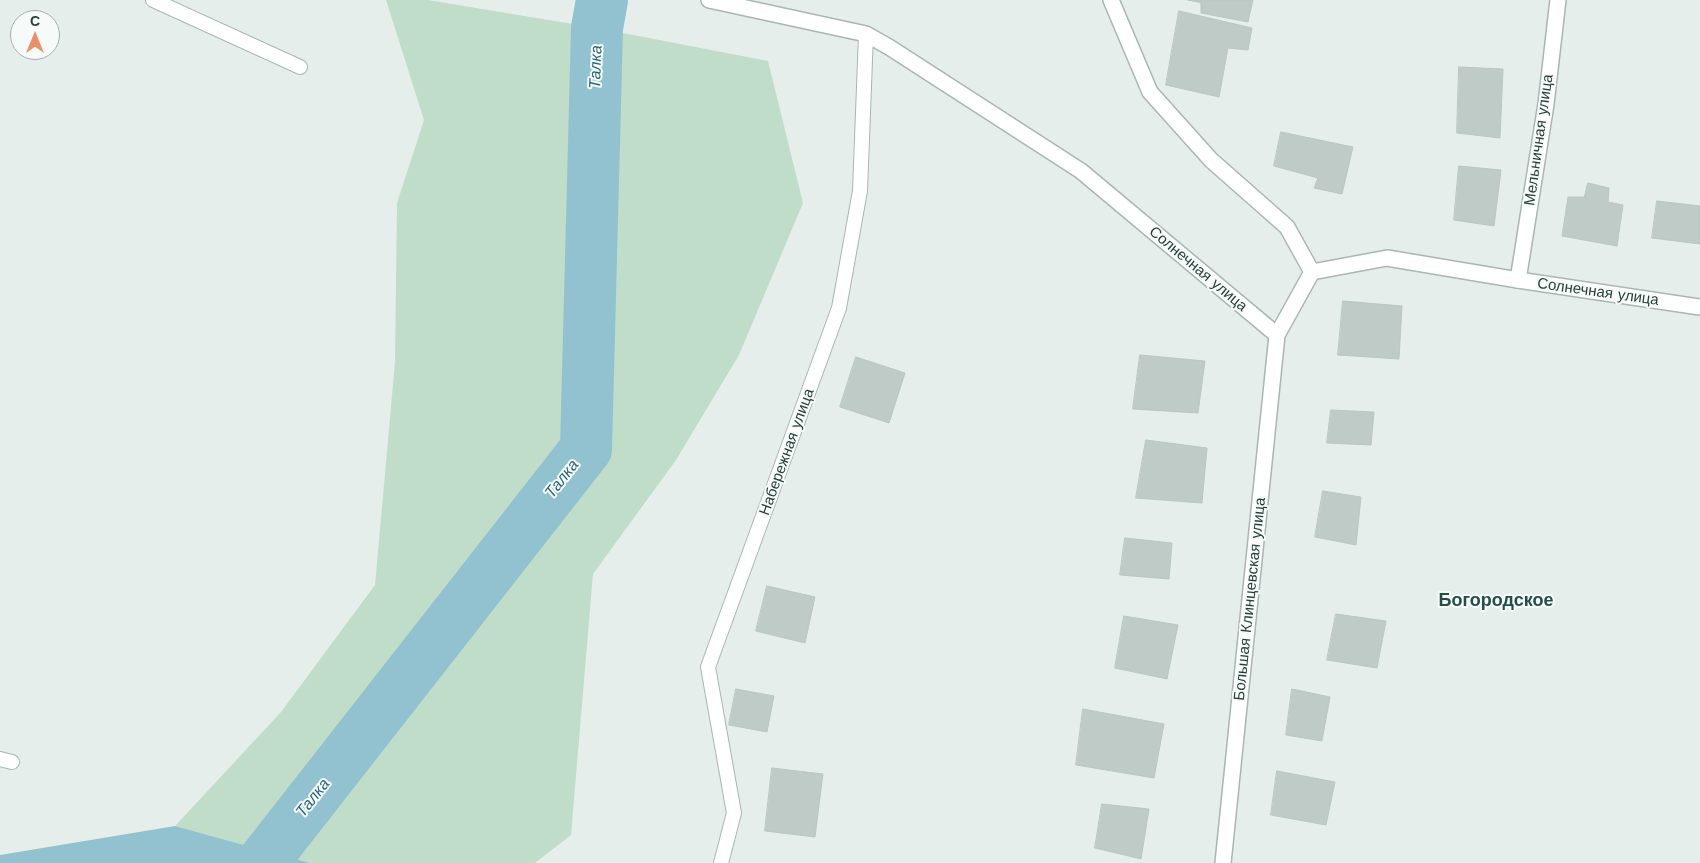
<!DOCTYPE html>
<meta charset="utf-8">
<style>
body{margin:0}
#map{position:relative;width:1700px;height:863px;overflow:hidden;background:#e6eeeb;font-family:"Work Sans",sans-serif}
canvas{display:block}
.north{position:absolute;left:10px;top:10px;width:50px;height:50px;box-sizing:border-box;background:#f6faf9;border:1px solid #a3afad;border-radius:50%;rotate:0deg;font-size:14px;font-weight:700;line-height:20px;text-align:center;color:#263f3a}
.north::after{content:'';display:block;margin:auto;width:18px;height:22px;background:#e99068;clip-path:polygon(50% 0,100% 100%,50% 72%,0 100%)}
</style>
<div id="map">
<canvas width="1700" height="863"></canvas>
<div class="north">С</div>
</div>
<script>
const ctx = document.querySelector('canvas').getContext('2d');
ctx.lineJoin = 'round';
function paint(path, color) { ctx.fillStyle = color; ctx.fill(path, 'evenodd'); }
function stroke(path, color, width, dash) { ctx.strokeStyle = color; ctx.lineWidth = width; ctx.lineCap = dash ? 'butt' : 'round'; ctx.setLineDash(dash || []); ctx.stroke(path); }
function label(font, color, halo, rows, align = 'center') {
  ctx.font = font + ' "Work Sans",sans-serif'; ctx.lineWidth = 4; ctx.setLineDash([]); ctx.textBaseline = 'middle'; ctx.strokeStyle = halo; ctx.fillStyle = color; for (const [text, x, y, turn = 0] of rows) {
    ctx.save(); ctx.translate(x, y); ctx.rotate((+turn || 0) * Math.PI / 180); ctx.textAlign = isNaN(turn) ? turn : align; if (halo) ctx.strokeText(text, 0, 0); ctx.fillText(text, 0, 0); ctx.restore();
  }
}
const green = new Path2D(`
 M 386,0 L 428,0 L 597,28 L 768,61 L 803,203 L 739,355 L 676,460 L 593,574 L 571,835 L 535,863 L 310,863 L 175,826 L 281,712 L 375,585 L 395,362 L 397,203 L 424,120 Z`);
const water = new Path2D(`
 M 175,826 L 310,863 L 0,863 L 0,855 Z`);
const river = new Path2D(`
 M 262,863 L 586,449 L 597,28 L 602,0`);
const building = new Path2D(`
 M 1188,0 L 1253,0 L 1248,22 L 1201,13 L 1201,3 Z
 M 1179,11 L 1252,28 L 1248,50 L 1228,48 L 1219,97 L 1166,85 Z
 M 1459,67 L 1503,69 L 1500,138 L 1457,133 Z
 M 1281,132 L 1353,147 L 1342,194 L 1314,188 L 1318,178 L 1274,166 Z
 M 1459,166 L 1501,170 L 1494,226 L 1454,220 Z
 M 1588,183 L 1609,188 L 1608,202 L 1623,205 L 1617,246 L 1562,236 L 1568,197 L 1584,197 Z
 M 1657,201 L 1700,206 L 1700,244 L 1652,238 Z
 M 1343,301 L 1402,306 L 1399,359 L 1338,355 Z
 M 1140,355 L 1205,361 L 1198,413 L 1133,409 Z
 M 856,357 L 905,373 L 889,423 L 840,407 Z
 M 1331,410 L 1374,412 L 1371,445 L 1327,443 Z
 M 1146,440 L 1207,448 L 1202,503 L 1136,498 Z
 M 1323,491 L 1361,497 L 1356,545 L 1315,537 Z
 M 1125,538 L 1172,543 L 1169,579 L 1120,575 Z
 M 767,586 L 815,597 L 805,643 L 756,631 Z
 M 1336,614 L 1386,621 L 1377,668 L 1327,660 Z
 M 1124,616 L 1178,625 L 1167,679 L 1115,668 Z
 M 736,689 L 774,696 L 767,732 L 729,725 Z
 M 1292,689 L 1330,697 L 1322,741 L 1286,735 Z
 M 1083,709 L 1164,724 L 1154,778 L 1076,765 Z
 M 772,768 L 823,774 L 815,837 L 765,831 Z
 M 1277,771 L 1335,782 L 1326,825 L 1271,815 Z
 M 1102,804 L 1149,809 L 1141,859 L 1095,848 Z`);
const service = new Path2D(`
 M 153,0 L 300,67
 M 0,759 L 12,762
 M 721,863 L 734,813 L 708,667 L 839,308 L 860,191 L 866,34`);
const minor = new Path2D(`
 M 1111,0 L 1150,92 L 1211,160 L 1287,227 L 1312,272
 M 1518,280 L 1546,104 L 1558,0`);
const tertiary = new Path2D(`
 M 709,0 L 866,34 L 889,47 L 1081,171 L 1277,335
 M 1223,863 L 1277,335 L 1312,272 L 1387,258 L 1518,280 L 1700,307`);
const streetNames = [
 ["Мельничная улица",1539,140,-82],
 ["Солнечная улица",1198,269,40],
 ["Солнечная улица",1598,292,8],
 ["Набережная улица",787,452,-70],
 ["Большая Клинцевская улица",1250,599,-84]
];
const waterNames = [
 ["Талка",596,67,-88],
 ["Талка",562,479,-52],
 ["Талка",313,798,-52]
];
const quarterNames = [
 ["Богородское",1496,601]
];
paint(green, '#c0ddca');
paint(water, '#92c2cf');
stroke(river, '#92c2cf', 52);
paint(building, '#becbc7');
stroke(building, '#b8c7c2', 1);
stroke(service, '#a9b6b2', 16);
stroke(minor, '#a9b6b2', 18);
stroke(tertiary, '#a9b6b2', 18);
stroke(service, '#fff', 14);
stroke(minor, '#fff', 15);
stroke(tertiary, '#fff', 15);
label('15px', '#263f3a', '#f6faf9', streetNames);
label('italic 16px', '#236578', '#f6faf9', waterNames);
label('bold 18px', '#225048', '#f6faf9', quarterNames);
</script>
